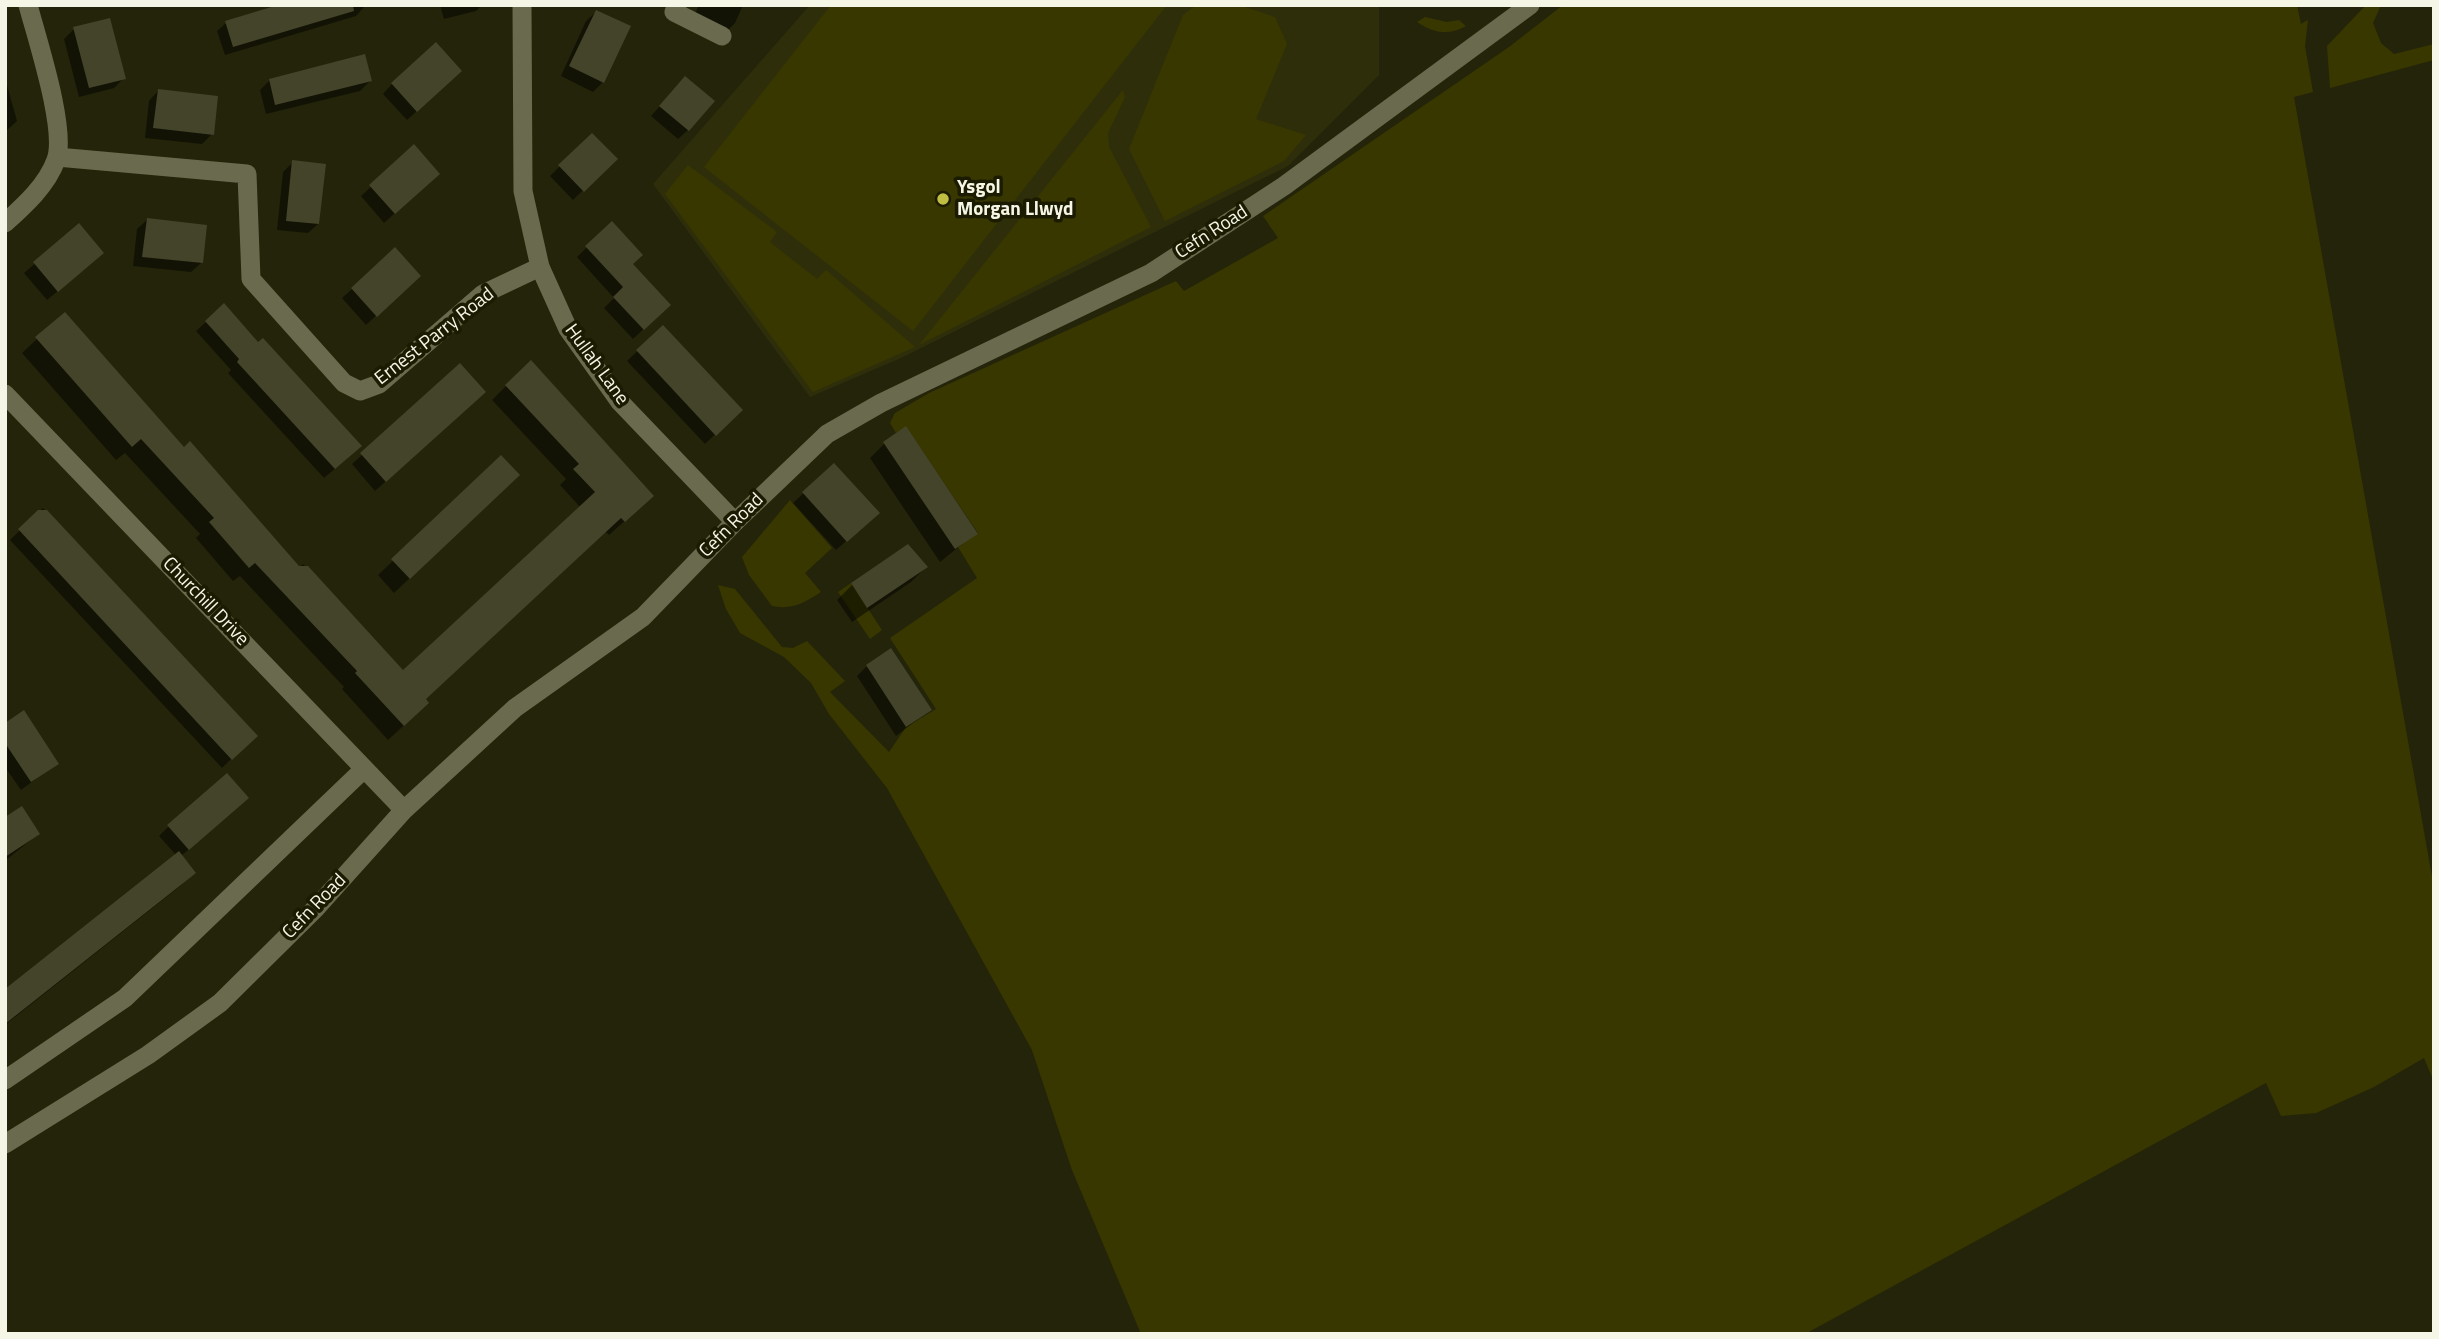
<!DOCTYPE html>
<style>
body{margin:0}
#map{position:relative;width:2439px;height:1339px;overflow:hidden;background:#24240a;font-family:"Titillium Web",sans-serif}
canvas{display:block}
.frame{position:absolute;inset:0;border:7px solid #f5f6e6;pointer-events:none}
</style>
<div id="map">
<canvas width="2439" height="1339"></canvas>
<div class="frame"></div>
</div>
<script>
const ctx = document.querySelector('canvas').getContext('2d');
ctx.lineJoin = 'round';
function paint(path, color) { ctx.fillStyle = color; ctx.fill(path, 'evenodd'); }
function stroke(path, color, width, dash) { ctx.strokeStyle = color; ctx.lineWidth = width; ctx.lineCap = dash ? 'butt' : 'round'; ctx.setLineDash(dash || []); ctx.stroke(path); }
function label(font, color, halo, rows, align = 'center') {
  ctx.font = font + ' "Titillium Web",sans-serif'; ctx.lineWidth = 7; ctx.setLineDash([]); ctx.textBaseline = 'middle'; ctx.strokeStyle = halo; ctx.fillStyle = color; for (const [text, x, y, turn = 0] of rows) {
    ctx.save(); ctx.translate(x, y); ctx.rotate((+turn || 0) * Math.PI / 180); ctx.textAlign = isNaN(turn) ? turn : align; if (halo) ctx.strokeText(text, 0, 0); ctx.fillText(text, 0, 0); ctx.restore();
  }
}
const built = new Path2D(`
 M 810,5 L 1379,5 L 1379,75 L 1288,166 L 901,358 L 810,397 L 653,184 Z`);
const green = new Path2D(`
 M 831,5 L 1167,5 L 913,331 L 704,167 Z
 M 1196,5 L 1239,5 L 1275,17 L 1287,44 L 1256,119 L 1306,135 L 1284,161 L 1165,221 L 1129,149 L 1183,15 Z
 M 1563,5 L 2297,5 L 2301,24 L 2308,20 L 2305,46 L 2313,92 L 2294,97 L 2434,888 L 2434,1082 L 2424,1058 L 2374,1087 L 2316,1113 L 2281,1116 L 2266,1083 L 1805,1334 L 1141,1334 L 1072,1170 L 1032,1050 L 887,788 L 829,714 L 811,683 L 784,657 L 740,633 L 726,609 L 718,585 L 735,589 L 782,647 L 793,648 L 807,641 L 845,681 L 830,692 L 889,752 L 906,727 L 936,709 L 890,638 L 977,578 L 958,547 L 978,533 L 906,427 L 896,433 L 890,423 L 895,413 L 929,393 L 1176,281 L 1184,291 L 1278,238 L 1263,216 L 1509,47 Z
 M 2366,5 L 2381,5 L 2373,23 L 2381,43 L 2394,54 L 2434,44 L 2434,60 L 2330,88 L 2327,46 Z
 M 1425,17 L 1447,22 L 1459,20 L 1466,26 C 1449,36 1433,33 1417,22 Z
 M 1123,90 L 1125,97 L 1108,133 L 1109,147 L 1151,227 L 919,345 Z
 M 688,165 L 777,232 L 770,242 L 817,279 L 826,270 L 915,347 L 813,392 L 665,194 Z
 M 790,500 L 832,548 L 805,573 L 821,592 C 804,603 792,610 772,606 L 749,575 L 742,557 Z
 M 851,583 L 882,630 L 870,639 L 838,592 Z`);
const shadow = new Path2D(`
 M 280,5 L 363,5 L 364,7 L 356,16 L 225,55 L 217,31 L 226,23 Z
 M 440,5 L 482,5 L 476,11 L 444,19 Z
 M 699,5 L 743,5 L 735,23 L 725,33 L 693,18 Z
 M 596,12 L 603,82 L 593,92 L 561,76 L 586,21 Z
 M 74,29 L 124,78 L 114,88 L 79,97 L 64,39 Z
 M 5,78 L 17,121 L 5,132 Z
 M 270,80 L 370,81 L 360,91 L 266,114 L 260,90 Z
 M 450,81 L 407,120 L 383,94 L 392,84 Z
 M 676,88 L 688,130 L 678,139 L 651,116 Z
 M 158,91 L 212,134 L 202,144 L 145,138 L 149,101 Z
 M 592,135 L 615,159 L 573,200 L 550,176 Z
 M 414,147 L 428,183 L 384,223 L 361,196 Z
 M 293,162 L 318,224 L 308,233 L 277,230 L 283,172 Z
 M 147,220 L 201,263 L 191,272 L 133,266 L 137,229 Z
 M 611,224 L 631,265 L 669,305 L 633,339 L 604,308 L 614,298 L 577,257 Z
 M 79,226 L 92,263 L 47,300 L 24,273 Z
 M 409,285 L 366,325 L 342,298 L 352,289 Z
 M 64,314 L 184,450 L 299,569 L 303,564 L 403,673 L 581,508 L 560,485 L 566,479 L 492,400 L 506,386 L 637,510 L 609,535 L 605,531 L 424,700 L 412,718 L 388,740 L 342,689 L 344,687 L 240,576 L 233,581 L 196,538 L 200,534 L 125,453 L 116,460 L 22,353 Z
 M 206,322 L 350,456 L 324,478 L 228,373 L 231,370 L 196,331 Z
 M 663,327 L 740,410 L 705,444 L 627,361 Z
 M 460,366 L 474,402 L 375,491 L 352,464 Z
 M 885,443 L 976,533 L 940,562 L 870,458 Z
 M 501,458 L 503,490 L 394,593 L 378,575 Z
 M 834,465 L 868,522 L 836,550 L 793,503 Z
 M 43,508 L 255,736 L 222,768 L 10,540 Z
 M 908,547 L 926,567 L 911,582 L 852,622 L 837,600 L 852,585 Z
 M 867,666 L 930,710 L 896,736 L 857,676 Z
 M 5,725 L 57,763 L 21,790 L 5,767 Z
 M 237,808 L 181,856 L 194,872 L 179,887 L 5,1025 L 5,991 L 176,855 L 159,836 L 169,826 Z
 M 5,819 L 38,834 L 5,861 Z`);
const building = new Path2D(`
 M 278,5 L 353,5 L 354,11 L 233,47 L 225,21 Z
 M 596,10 L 631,26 L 604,83 L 569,66 Z
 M 110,18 L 126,79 L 89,88 L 73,27 Z
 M 436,42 L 462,71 L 417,112 L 391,83 Z
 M 365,54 L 372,81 L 275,105 L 269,79 Z
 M 685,76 L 715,101 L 689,131 L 659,106 Z
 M 158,89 L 218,96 L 214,135 L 153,128 Z
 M 592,133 L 618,159 L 584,192 L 558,165 Z
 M 414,144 L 440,174 L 395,214 L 369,185 Z
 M 292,160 L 326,164 L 319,224 L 286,221 Z
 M 147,218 L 207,225 L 203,263 L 142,257 Z
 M 612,221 L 643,255 L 633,264 L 671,305 L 644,330 L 613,297 L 623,287 L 585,246 Z
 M 79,223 L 104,253 L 58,292 L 33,262 Z
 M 395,247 L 421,276 L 377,317 L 351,288 Z
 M 224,303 L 258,342 L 263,338 L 362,446 L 335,469 L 237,362 L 239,359 L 205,321 Z
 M 65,312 L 184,447 L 190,441 L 299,566 L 308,566 L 403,670 L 595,492 L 573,469 L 579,464 L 505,385 L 531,360 L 654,496 L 625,522 L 621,518 L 426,699 L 429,703 L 404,726 L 355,673 L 357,671 L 255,563 L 249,568 L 209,522 L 214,518 L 141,439 L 132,447 L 35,337 Z
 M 663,325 L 743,410 L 716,436 L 636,350 Z
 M 460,363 L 486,392 L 386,482 L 360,453 Z
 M 906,426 L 978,534 L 955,549 L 883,442 Z
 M 501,455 L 520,475 L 410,579 L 391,559 Z
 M 834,463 L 880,513 L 847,542 L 802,492 Z
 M 38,510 L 47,510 L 258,736 L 232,760 L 18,529 Z
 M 908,544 L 928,567 L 867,608 L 851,583 Z
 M 891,648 L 932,710 L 906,727 L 866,665 Z
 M 24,710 L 59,764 L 31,782 L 5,743 L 5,723 Z
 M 227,773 L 249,798 L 189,850 L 167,825 Z
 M 22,806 L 40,834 L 5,857 L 5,817 Z
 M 179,851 L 196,873 L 5,1024 L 5,989 Z`);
const minor = new Path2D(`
 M 677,5 L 674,12 L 722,36
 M 57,157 L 247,174 L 251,279 L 344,383 L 360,391 L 379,384 L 483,294 L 540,267
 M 5,223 C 25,205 47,185 56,160 C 67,130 37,39 28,5
 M 5,394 L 404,810
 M 5,1080 L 125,998 L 364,769
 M 5,1144 L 148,1055 L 220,1003 L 316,908 L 404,810 L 515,708 L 643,617 L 735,522 L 827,434 L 881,403 L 1151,273 L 1284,186 L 1530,5`);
const tertiary = new Path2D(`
 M 522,5 L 523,191 L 540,267 L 568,329 L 620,402 L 735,522`);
const markers = [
 [943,199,7,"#bfbe42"]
];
const poiNames = [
 ["Ysgol",957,188],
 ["Morgan Llwyd",957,210]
];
const streetNames = [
 ["Cefn Road",1212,233,-33],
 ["Ernest Parry Road",435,337,-38],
 ["Hullah Lane",596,365,54],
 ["Cefn Road",732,526,-45],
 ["Churchill Drive",205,602,46],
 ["Cefn Road",315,907,-46]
];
paint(built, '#2e2e0b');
paint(green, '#383700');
paint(shadow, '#0007');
paint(building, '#434429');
stroke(minor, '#6a6b4e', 19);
stroke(tertiary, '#6a6b4e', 19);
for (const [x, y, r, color] of markers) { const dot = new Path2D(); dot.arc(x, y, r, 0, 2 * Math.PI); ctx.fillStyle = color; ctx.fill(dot); stroke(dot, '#1b1b02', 2.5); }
label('bold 19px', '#f5f6e6', '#1b1b02', poiNames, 'left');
label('19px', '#f5f6e6', '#1b1b02', streetNames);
</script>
